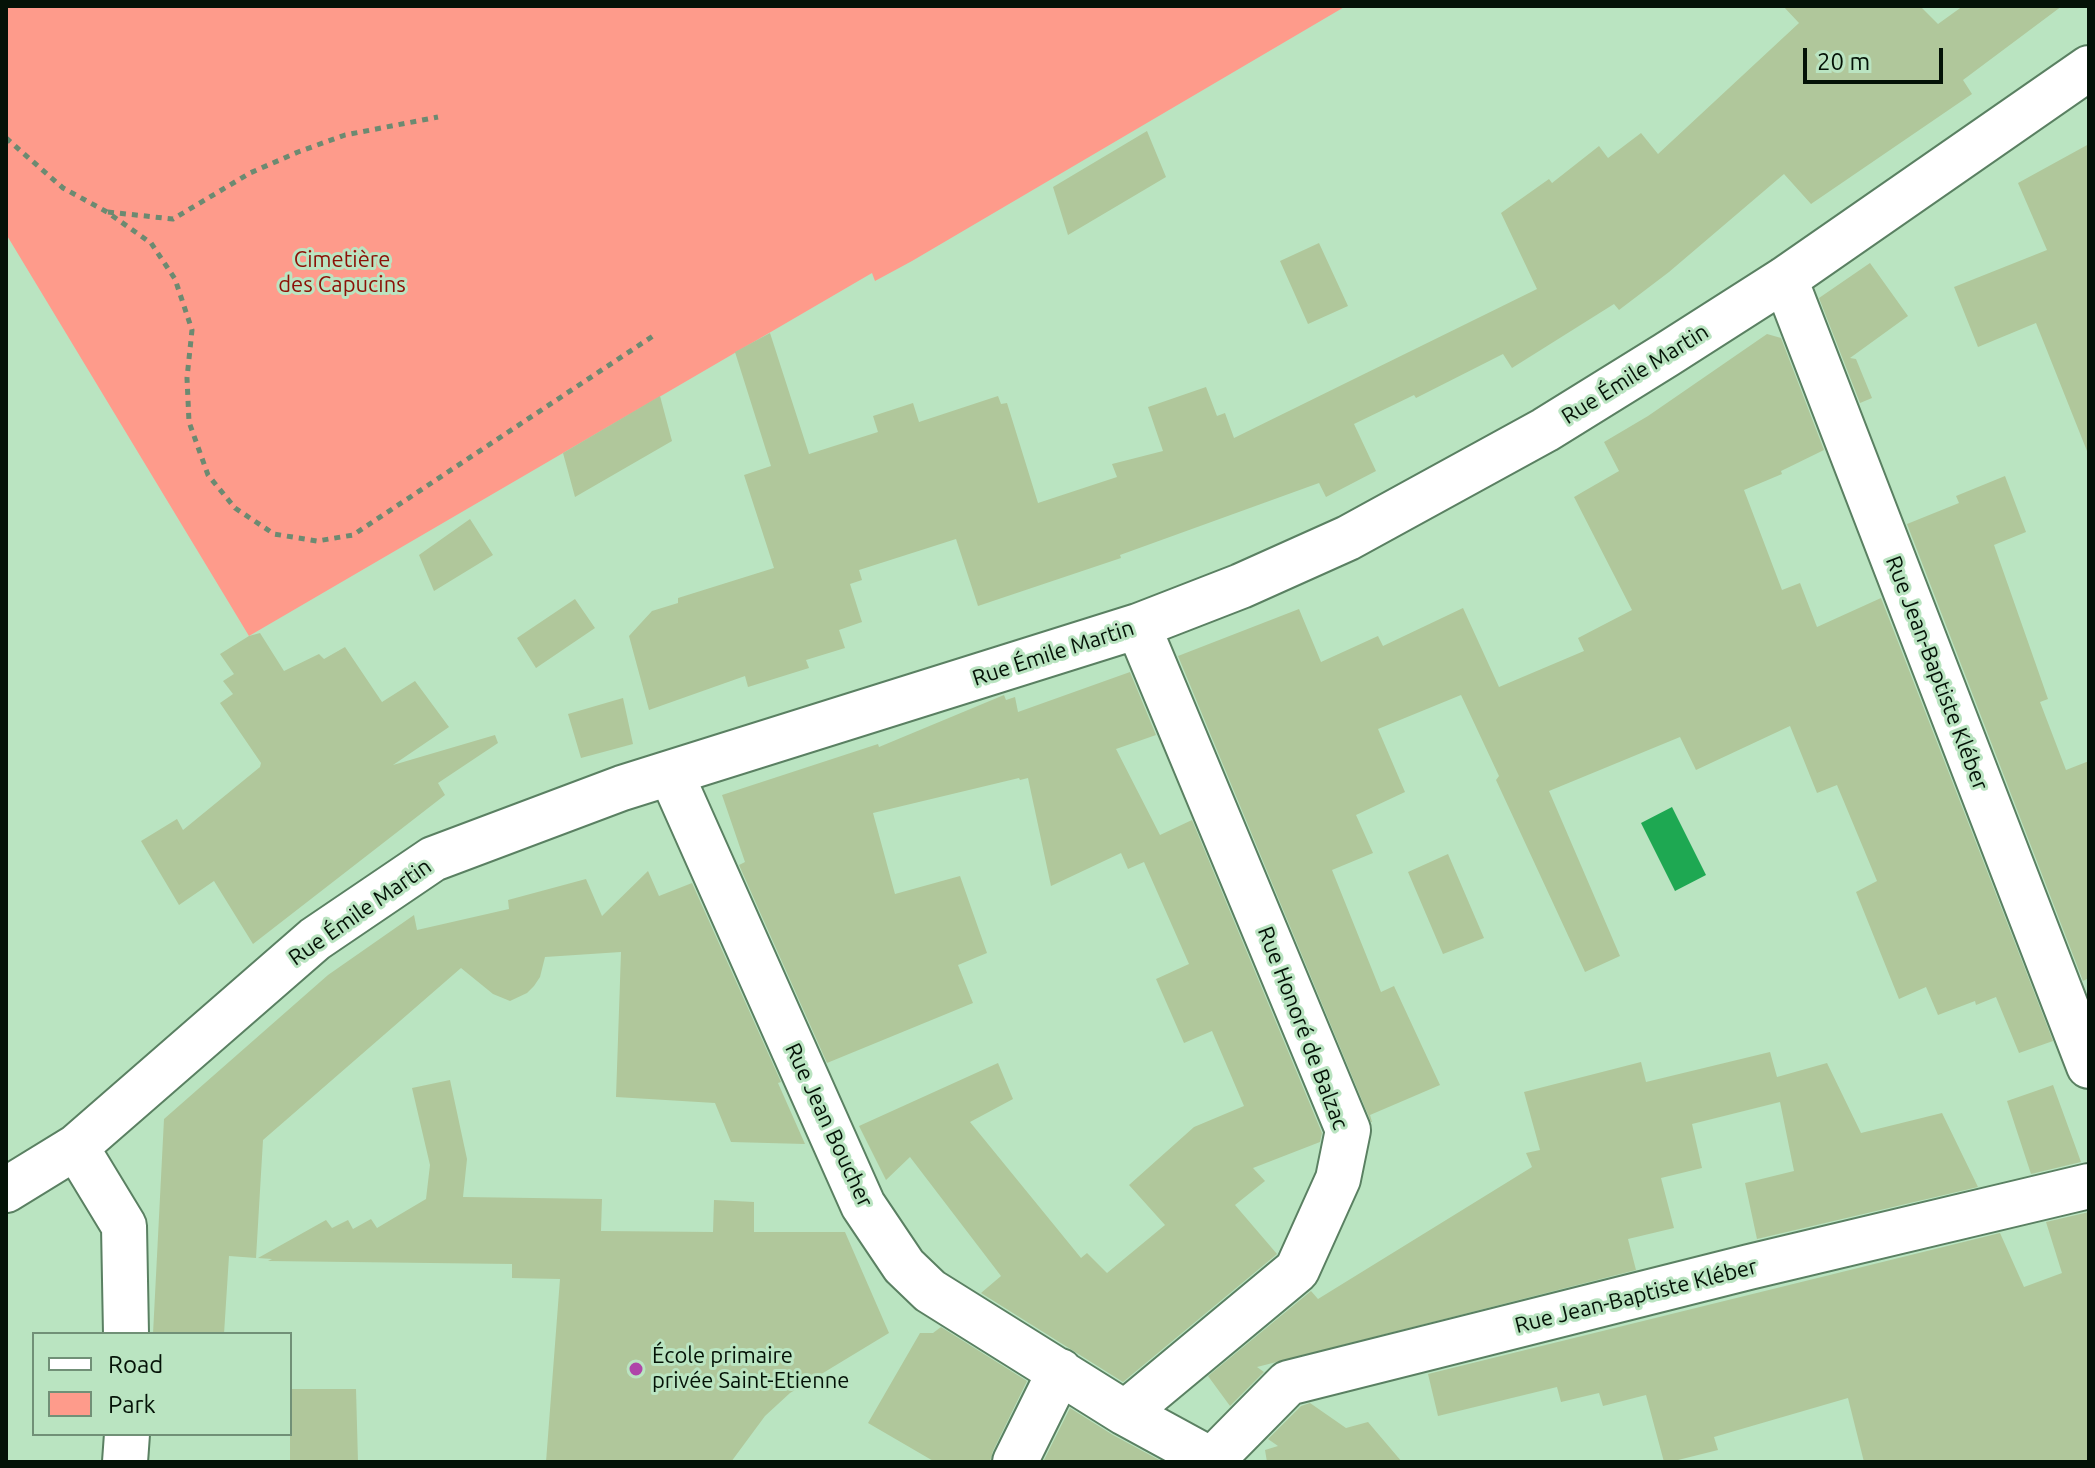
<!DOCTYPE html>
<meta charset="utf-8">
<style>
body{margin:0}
#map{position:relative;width:2095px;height:1468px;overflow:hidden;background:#bae4c1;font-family:Ubuntu,sans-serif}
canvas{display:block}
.frame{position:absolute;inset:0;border:8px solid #041207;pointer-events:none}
.legend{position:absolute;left:32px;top:1332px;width:260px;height:104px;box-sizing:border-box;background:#bae4c1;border:2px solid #719077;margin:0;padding:10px 14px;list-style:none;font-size:24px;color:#041207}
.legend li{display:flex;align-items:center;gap:16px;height:40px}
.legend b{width:40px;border:2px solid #719077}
.scale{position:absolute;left:1803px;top:48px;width:140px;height:36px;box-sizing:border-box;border:4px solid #041207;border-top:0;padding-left:10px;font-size:24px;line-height:28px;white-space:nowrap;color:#041207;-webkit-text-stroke:6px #bae4c1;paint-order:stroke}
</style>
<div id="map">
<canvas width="2095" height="1468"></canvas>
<div class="frame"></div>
<ul class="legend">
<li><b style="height:10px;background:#fff"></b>Road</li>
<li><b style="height:22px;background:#fe9b8b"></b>Park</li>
</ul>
<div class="scale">20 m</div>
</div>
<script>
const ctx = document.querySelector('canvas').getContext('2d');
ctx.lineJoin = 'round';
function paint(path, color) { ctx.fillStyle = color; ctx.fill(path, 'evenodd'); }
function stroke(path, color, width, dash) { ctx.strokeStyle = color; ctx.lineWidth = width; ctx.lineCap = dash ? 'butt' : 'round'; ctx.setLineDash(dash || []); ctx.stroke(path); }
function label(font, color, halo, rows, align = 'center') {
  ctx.font = font + ' Ubuntu,sans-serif'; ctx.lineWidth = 6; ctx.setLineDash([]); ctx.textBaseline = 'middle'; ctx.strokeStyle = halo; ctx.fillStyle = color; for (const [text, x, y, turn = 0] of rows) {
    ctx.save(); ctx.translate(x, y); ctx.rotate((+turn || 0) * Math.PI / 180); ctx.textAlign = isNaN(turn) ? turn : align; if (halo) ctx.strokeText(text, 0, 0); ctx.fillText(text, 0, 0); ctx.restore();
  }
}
const green = new Path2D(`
 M 6,6 L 1346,6 L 912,261 L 875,281 L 872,273 L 249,636 L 6,234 Z`);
const water = new Path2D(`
 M 1672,807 L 1706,875 L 1675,891 L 1641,823 Z`);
const building = new Path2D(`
 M 1783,6 L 1920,6 L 1938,24 L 1963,6 L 2062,6 L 1963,80 L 1972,94 L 1811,204 L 1784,174 L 1669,272 L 1619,310 L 1614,304 L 1512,368 L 1503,354 L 1416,398 L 1414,395 L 1354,424 L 1376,471 L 1326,497 L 1319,483 L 1120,555 L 1121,558 L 978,606 L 956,539 L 859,570 L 862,580 L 850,584 L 862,622 L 839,630 L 845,648 L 806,660 L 809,668 L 748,687 L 745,676 L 649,710 L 629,636 L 652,611 L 678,603 L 678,598 L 774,568 L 744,475 L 771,466 L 735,352 L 770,333 L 809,454 L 878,432 L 873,416 L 913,403 L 919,422 L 998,396 L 1001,404 L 1007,403 L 1038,503 L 1117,477 L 1112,464 L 1163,451 L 1148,407 L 1206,387 L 1217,416 L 1225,413 L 1234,438 L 1537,289 L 1501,213 L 1549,179 L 1552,183 L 1599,146 L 1608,158 L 1641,133 L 1658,154 L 1799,23 Z
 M 1147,131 L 1166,177 L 1068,235 L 1053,187 Z
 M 2089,144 L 2089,451 L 2087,451 L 2036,323 L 1978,347 L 1954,287 L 2047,250 L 2018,183 Z
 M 1319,243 L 1348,306 L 1308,324 L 1280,261 Z
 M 1870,263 L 1908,316 L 1850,358 L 1856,359 L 1872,398 L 1860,403 L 1819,298 Z
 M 1767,334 L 1781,338 L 1824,450 L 1781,471 L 1782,474 L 1744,490 L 1782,590 L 1800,583 L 1817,627 L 1881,598 L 2053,1041 L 2019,1053 L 1996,997 L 1976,1005 L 1975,1001 L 1938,1015 L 1926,987 L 1899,999 L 1856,892 L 1877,881 L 1837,785 L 1817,793 L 1790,726 L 1696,770 L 1680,737 L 1549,791 L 1620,956 L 1585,972 L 1496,780 L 1499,776 L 1461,695 L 1378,729 L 1405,792 L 1356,815 L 1373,853 L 1332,870 L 1381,992 L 1394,986 L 1440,1085 L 1370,1115 L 1372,1122 L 1371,1122 L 1178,656 L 1299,609 L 1321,662 L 1378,636 L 1383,646 L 1463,608 L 1499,687 L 1584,651 L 1578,638 L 1632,610 L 1574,497 L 1619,471 L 1604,442 L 1648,416 Z
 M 660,396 L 672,441 L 575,497 L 563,453 Z
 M 2005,476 L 2026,532 L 1994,545 L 2048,699 L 2040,702 L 2066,770 L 2089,761 L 2089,978 L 2083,981 L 1907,524 L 1959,503 L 1956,496 Z
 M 470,519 L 493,555 L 434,591 L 419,555 Z
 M 575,599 L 595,628 L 536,668 L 517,638 Z
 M 260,633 L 284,671 L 319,654 L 324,659 L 345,647 L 382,702 L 415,681 L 449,727 L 393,765 L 495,735 L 498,743 L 438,783 L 445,795 L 253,944 L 214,881 L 179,905 L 141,841 L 177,819 L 183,830 L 260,767 L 261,763 L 220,703 L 233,694 L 223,681 L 234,674 L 220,654 L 249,636 Z
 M 1130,672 L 1156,735 L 1116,749 L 1160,835 L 1192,820 L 1322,1133 L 1320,1142 L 1253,1168 L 1265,1181 L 1235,1205 L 1277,1254 L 1123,1382 L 981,1293 L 1001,1276 L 910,1157 L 886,1180 L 859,1126 L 998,1063 L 1013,1099 L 970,1122 L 1081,1258 L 1087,1253 L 1107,1273 L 1165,1225 L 1129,1185 L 1194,1127 L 1244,1106 L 1212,1031 L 1184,1043 L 1156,979 L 1189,964 L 1144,862 L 1128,869 L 1121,853 L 1051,886 L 1028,778 L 1020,780 L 1019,778 L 873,813 L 895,894 L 960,876 L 987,953 L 958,965 L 973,1003 L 827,1063 L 739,865 L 745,862 L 722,795 L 878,744 L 879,747 L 1004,695 L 1006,700 L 1015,697 L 1018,712 Z
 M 623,698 L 633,744 L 581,758 L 568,714 Z
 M 1448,854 L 1484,938 L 1443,954 L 1408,872 Z
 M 648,871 L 659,896 L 692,883 L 781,1082 L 778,1083 L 805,1144 L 731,1142 L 715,1103 L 616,1097 L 621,952 L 545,957 L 540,977 L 534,986 L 527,993 L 510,1001 L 493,994 L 461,968 L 263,1140 L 256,1258 L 229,1256 L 224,1334 L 153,1334 L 164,1119 L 328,975 L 414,915 L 417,930 L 509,909 L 508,900 L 586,879 L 602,916 Z
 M 1770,1052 L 1777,1077 L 1827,1063 L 1861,1133 L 1942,1113 L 1978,1187 L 1757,1239 L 1745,1183 L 1794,1171 L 1780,1102 L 1692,1124 L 1702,1168 L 1661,1178 L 1674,1228 L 1628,1239 L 1636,1270 L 1257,1367 L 1264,1372 L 1230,1406 L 1208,1376 L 1311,1291 L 1318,1299 L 1532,1167 L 1526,1153 L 1540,1150 L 1524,1092 L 1641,1062 L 1646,1082 Z
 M 450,1080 L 467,1159 L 463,1197 L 602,1199 L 601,1231 L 713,1232 L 714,1200 L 754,1202 L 754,1232 L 845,1232 L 889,1333 L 790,1393 L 765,1416 L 731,1462 L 546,1462 L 560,1279 L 512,1278 L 512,1264 L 268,1261 L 272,1259 L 258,1258 L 326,1220 L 332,1228 L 348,1220 L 353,1229 L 371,1219 L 377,1228 L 426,1199 L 430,1165 L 412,1088 Z
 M 2053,1085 L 2081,1162 L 2031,1174 L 2007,1101 Z
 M 2089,1212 L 2089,1462 L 1864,1462 L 1848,1398 L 1714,1437 L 1718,1450 L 1670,1462 L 1664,1462 L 1646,1395 L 1603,1406 L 1599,1393 L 1561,1402 L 1557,1387 L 1438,1416 L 1428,1374 L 2000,1233 L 2024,1287 L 2062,1273 L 2046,1222 Z
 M 941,1327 L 1027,1381 L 993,1451 L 990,1462 L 935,1462 L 868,1423 L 920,1333 L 933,1333 Z
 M 290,1389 L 356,1389 L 358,1462 L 290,1462 Z
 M 1310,1403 L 1346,1428 L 1368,1422 L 1402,1462 L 1267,1462 L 1265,1450 L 1278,1446 L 1268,1439 L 1301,1406 Z
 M 1070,1408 L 1113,1435 L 1163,1462 L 1043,1462 Z`);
const path = new Path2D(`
 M 6,138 L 63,188 L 107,212 L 151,243 L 175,279 L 192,330 L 187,378 L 189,422 L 208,475 L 235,508 L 274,534 L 317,541 L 353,535 L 656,334
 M 108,212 L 173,219 L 250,173 L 298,152 L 345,135 L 438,117`);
const minor = new Path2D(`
 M 1785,279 L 2089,1066
 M 671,774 L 863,1205 L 904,1266 L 930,1291 L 1125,1413 L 1215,1462
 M 76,1147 L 124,1226 L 126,1334
 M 6,1190 L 76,1147 L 315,939 L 433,859 L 622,788 L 1138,626 L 1241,586 L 1348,538 L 1545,430 L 1666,355 L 1785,279 L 2089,68
 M 1125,1413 L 1297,1270 L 1338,1179 L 1348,1130 L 1138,626
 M 1212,1460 L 1288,1383 L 1749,1267 L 2089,1186
 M 125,1462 L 127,1434
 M 1015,1462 L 1060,1371`);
const markers = [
 [636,1369,8,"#af46a9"]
];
const parkNames = [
 ["Cimetière",342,260],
 ["des Capucins",342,285]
];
const streetNames = [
 ["Rue Émile Martin",1635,374,-32],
 ["Rue Émile Martin",1053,653,-18],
 ["Rue Jean-Baptiste Kléber",1937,673,69],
 ["Rue Émile Martin",360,912,-35],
 ["Rue Honoré de Balzac",1303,1028,69],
 ["Rue Jean Boucher",829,1125,65],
 ["Rue Jean-Baptiste Kléber",1636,1296,-14]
];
const poiNames = [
 ["École primaire",652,1356],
 ["privée Saint-Etienne",652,1381]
];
paint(green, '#fe9b8b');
paint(water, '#1ea852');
paint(building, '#b0c79b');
stroke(minor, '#5a8062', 48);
stroke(path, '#6c8a71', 5, [6, 6]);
stroke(minor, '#fff', 44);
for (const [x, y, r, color] of markers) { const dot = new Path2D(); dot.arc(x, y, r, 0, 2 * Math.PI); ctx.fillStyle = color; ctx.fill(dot); stroke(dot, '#bae4c1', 3); }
label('22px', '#8c1006', '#bae4c1', parkNames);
label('22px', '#041207', '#bae4c1', streetNames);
label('22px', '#041207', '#bae4c1', poiNames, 'left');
</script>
